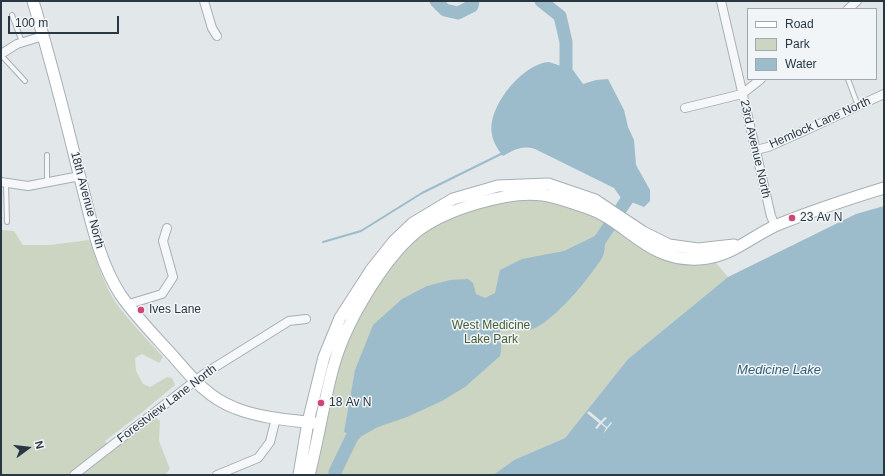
<!DOCTYPE html>
<style>
body{margin:0}
#map{position:relative;width:885px;height:476px;overflow:hidden;background:#e2e7ea;font-family:Arial,sans-serif}
canvas{display:block}
.frame{position:absolute;inset:0;border:2px solid #293743;pointer-events:none}
.legend{position:absolute;left:747px;top:8px;width:130px;height:72px;box-sizing:border-box;background:#f1f5f8;border:1px solid #a1a9b0;margin:0;padding:5px 7px;list-style:none;font-size:12px;color:#293743}
.legend li{display:flex;align-items:center;gap:8px;height:20px}
.legend b{width:20px;border:1px solid #a1a9b0}
.north{position:absolute;left:8px;top:428px;width:40px;height:40px;-webkit-text-stroke:3px #f1f5f8;paint-order:stroke;rotate:75deg;font-size:11px;font-weight:700;line-height:16px;text-align:center;color:#293743}
.north::after{content:'';display:block;margin:auto;width:14px;height:18px;background:#293743;clip-path:polygon(50% 0,100% 100%,50% 72%,0 100%)}
.scale{position:absolute;left:8px;top:16px;width:111px;height:18px;box-sizing:border-box;border:2px solid #293743;border-top:0;padding-left:5px;font-size:12px;line-height:14px;white-space:nowrap;color:#293743;-webkit-text-stroke:3px #f1f5f8;paint-order:stroke}
</style>
<div id="map">
<canvas width="885" height="476"></canvas>
<div class="frame"></div>
<ul class="legend">
<li><b style="height:5px;background:#fff"></b>Road</li>
<li><b style="height:11px;background:#cbd5c2"></b>Park</li>
<li><b style="height:11px;background:#9cbccb"></b>Water</li>
</ul>
<div class="north">N</div>
<div class="scale">100 m</div>
</div>
<script>
const ctx = document.querySelector('canvas').getContext('2d');
ctx.lineJoin = 'round';
function paint(path, color) { ctx.fillStyle = color; ctx.fill(path, 'evenodd'); }
function stroke(path, color, width, dash) { ctx.strokeStyle = color; ctx.lineWidth = width; ctx.lineCap = dash ? 'butt' : 'round'; ctx.setLineDash(dash || []); ctx.stroke(path); }
function label(font, color, halo, rows, align = 'center') {
  ctx.font = font + ' Arial,sans-serif'; ctx.lineWidth = 3; ctx.setLineDash([]); ctx.textBaseline = 'middle'; ctx.strokeStyle = halo; ctx.fillStyle = color; for (const [text, x, y, turn = 0] of rows) {
    ctx.save(); ctx.translate(x, y); ctx.rotate((+turn || 0) * Math.PI / 180); ctx.textAlign = isNaN(turn) ? turn : align; if (halo) ctx.strokeText(text, 0, 0); ctx.fillText(text, 0, 0); ctx.restore();
  }
}
const green = new Path2D(`
 M 541,195 L 587,208 L 652,249 L 712,258 L 728,277 L 628,359 L 565,438 L 514,460 L 493,475 L 309,475 L 350,324 L 400,248 L 458,210 Z
 M 1,230 L 14,231 L 23,245 L 50,245 L 89,240 C 97,261 104,285 116,303 C 130,322 147,339 163,357 L 159,363 L 142,354 L 135,358 L 136,371 L 143,384 L 150,387 L 167,377 L 172,378 L 175,385 L 140,414 L 105,441 L 111,450 L 154,416 L 160,421 L 159,441 L 170,469 L 165,475 L 1,475 Z`);
const water = new Path2D(`
 M 549,62 L 573,70 L 583,84 L 596,80 L 608,79 L 624,110 L 628,127 L 634,140 L 636,165 L 650,190 L 650,201 L 644,207 L 621,198 L 614,188 L 535,149 C 522,145 514,150 503,156 C 498,149 493,143 492,134 C 487,107 522,64 549,62 Z
 M 884,206 L 884,475 L 493,475 L 514,460 L 565,438 L 628,359 L 728,277 L 856,214 Z
 M 597,235 L 605,240 C 605,245 605,253 602,258 C 590,277 551,326 529,330 C 520,331 513,326 508,321 L 500,325 C 499,336 503,346 500,356 L 465,387 L 442,401 L 407,417 L 378,427 L 358,438 L 344,432 L 355,370 L 373,325 L 402,299 L 427,286 L 450,280 L 468,279 L 473,283 L 476,294 L 485,298 L 495,293 L 500,270 L 522,259 L 564,251 Z`);
const pier = new Path2D(`
 M 589,411 L 601,421 L 605,417 L 607,418 L 602,423 L 607,427 L 611,422 L 612,423 L 603,434 L 606,428 L 601,424 L 597,429 L 595,428 L 599,423 L 587,413 Z`);
const stream = new Path2D(`
 M 323,242 L 361,231 L 422,193 L 503,153`);
const river = new Path2D(`
 M 436,1 L 445,10 L 458,13 L 472,6 L 473,1
 M 541,1 L 560,16 L 566,42 L 566,83
 M 592,252 L 634,189 L 632,186
 M 335,475 L 335,472 L 352,437 L 364,423`);
const lane = new Path2D(`
 M 12,15 L 22,42
 M 1,55 L 25,81
 M 848,79 L 858,106
 M 47,155 L 47,182
 M 6,183 L 7,222`);
const street = new Path2D(`
 M 204,1 L 212,28 L 217,36
 M 721,1 L 771,216 L 775,226
 M 848,9 L 857,1
 M 1,54 L 17,44 L 43,36
 M 685,108 L 742,94 L 761,79
 M 756,150 L 768,147 L 802,132 L 884,94
 M 1,182 L 28,186 L 80,176
 M 129,304 L 162,294 L 173,277 L 163,241 L 167,228
 M 74,475 L 204,374 L 289,321 L 306,319
 M 217,475 L 258,458 L 270,442 L 276,418`);
const secondary = new Path2D(`
 M 33,1 C 50,58 65,116 79,174 C 90,214 97,258 120,294 C 135,316 155,336 173,356 C 191,377 208,398 235,408 C 260,418 289,420 315,423
 M 299,475 L 308,422 L 324,357 L 340,318 L 371,270 L 394,241 L 413,223 L 453,199 L 498,186 L 548,184 L 595,200 L 643,232 L 669,245 L 698,249 L 734,245
 M 309,475 C 319,437 324,398 335,361 C 347,321 383,260 415,233 C 443,210 508,190 543,195 C 557,197 572,203 585,207 C 628,221 646,262 699,259 C 732,257 750,237 777,225 C 812,211 848,199 884,188`);
const markers = [
 [792,218,4,"#d24475"],
 [141,310,4,"#d24475"],
 [321,403,4,"#d24475"]
];
const streetNames = [
 ["Hemlock Lane North",820,123,-24],
 ["23rd Avenue North",755,149,77],
 ["18th Avenue North",87,200,75],
 ["Forestview Lane North",167,404,-37]
];
const poiNames = [
 ["23 Av N",800,218],
 ["Ives Lane",149,310],
 ["18 Av N",329,403]
];
const parkNames = [
 ["West Medicine",491,326],
 ["Lake Park",491,340]
];
const waterNames = [
 ["Medicine Lake",779,370]
];
paint(green, '#cbd5c2');
paint(water, '#9cbccb');
paint(pier, '#e2e7ea');
stroke(stream, '#9cbccb', 2);
stroke(river, '#9cbccb', 13);
stroke(lane, '#a7afb5', 6);
stroke(street, '#a7afb5', 10);
stroke(secondary, '#a7afb5', 13);
stroke(lane, '#f5f7f9', 4);
stroke(street, '#f5f7f9', 8);
stroke(secondary, '#fff', 11);
for (const [x, y, r, color] of markers) { const dot = new Path2D(); dot.arc(x, y, r, 0, 2 * Math.PI); ctx.fillStyle = color; ctx.fill(dot); stroke(dot, '#f1f5f8', 1.5); }
label('12px', '#293743', '#f1f5f8', streetNames);
label('12px', '#293743', '#f1f5f8', poiNames, 'left');
label('12px', '#465f36', '#f1f5f8', parkNames);
label('italic 13px', '#325f78', '#f1f5f8', waterNames);
</script>
